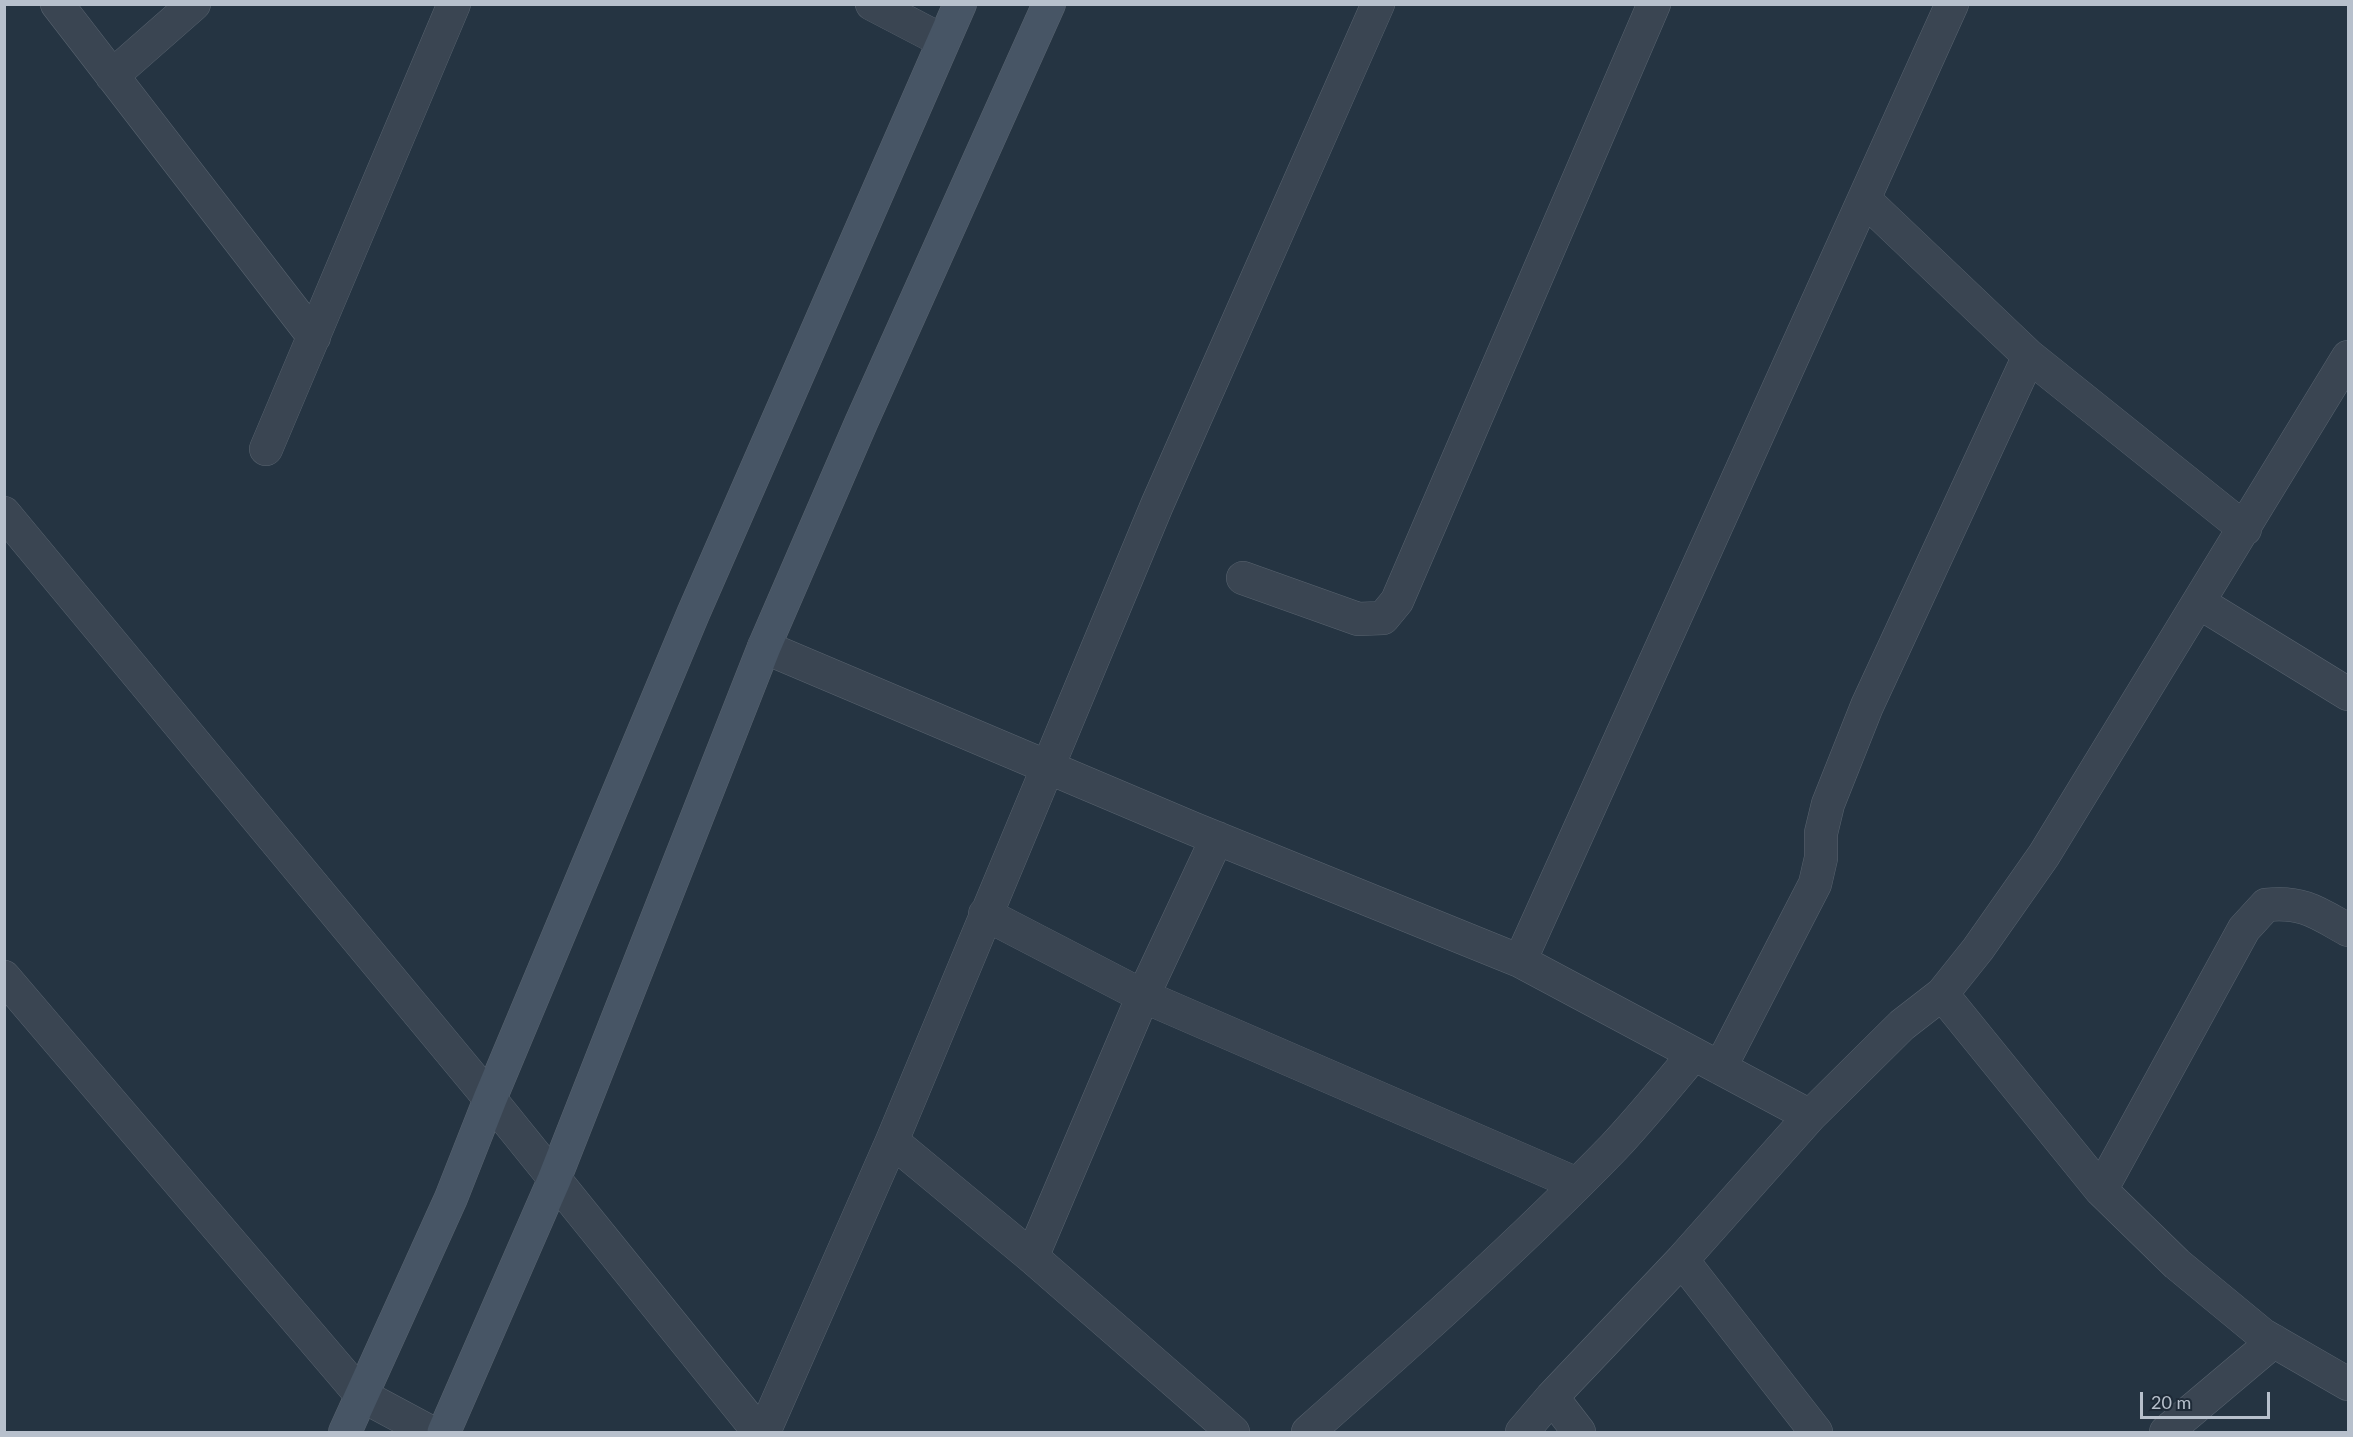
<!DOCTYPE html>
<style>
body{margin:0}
#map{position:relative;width:2353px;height:1437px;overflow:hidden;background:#253442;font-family:Lato,sans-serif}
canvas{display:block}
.frame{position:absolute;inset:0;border:6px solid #b7c0cc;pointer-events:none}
.scale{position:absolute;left:2140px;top:1392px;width:130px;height:27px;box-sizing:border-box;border:3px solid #b7c0cc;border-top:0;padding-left:8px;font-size:18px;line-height:21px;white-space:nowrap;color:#b7c0cc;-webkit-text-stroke:4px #1e2a37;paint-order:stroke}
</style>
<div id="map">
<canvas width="2353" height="1437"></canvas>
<div class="frame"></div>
<div class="scale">20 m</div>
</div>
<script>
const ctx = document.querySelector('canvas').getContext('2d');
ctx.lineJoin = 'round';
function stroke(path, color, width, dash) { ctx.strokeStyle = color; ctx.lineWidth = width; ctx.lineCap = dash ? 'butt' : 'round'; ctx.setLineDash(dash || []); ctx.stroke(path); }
const street = new Path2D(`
 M 57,4 L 314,337
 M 872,4 L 943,41
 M 112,76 L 194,4
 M 1864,199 L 2029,356 L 2245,529
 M 266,449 L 454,4
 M 4,513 L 490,1099 L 759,1432
 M 1243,578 L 1358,619 L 1383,618 L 1397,601 L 1654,4
 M 2200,603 L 2348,694
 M 764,647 L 1194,829 L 1520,961 L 1810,1116
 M 985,914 L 1143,996 L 1577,1184
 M 1520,961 L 1952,4
 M 4,977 L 361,1395 L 430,1432
 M 1942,994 L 2101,1190 L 2177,1264 L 2263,1335 L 2348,1384
 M 1720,1068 L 1815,884 L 1821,858 L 1821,833 L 1828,804 L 1867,706 L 2029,356
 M 892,1141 L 1032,1257 L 1233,1432
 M 2101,1190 L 2244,929 L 2266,905 C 2303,901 2318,913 2348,930
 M 1032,1257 L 1143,996 L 1217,838
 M 1682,1260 L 1816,1432
 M 1552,1397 L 1579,1432
 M 764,1432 L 892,1141 L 1157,505 L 1378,4
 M 1308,1432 C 1412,1340 1517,1247 1614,1147 C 1642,1117 1668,1085 1694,1054
 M 1522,1432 L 1552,1397 L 1682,1260 L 1810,1116 L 1902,1025 L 1942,994 L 1978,949 L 2044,855 L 2348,357
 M 2166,1432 L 2274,1341`);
const secondary = new Path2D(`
 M 345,1432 L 451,1198 L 490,1099 L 693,614 L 960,4
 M 444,1432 L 554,1180 L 764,647 L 861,423 L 1049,4`);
stroke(street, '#58636f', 34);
stroke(secondary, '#58636f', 34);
stroke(street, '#3a4552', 33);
stroke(secondary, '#475565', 33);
</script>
